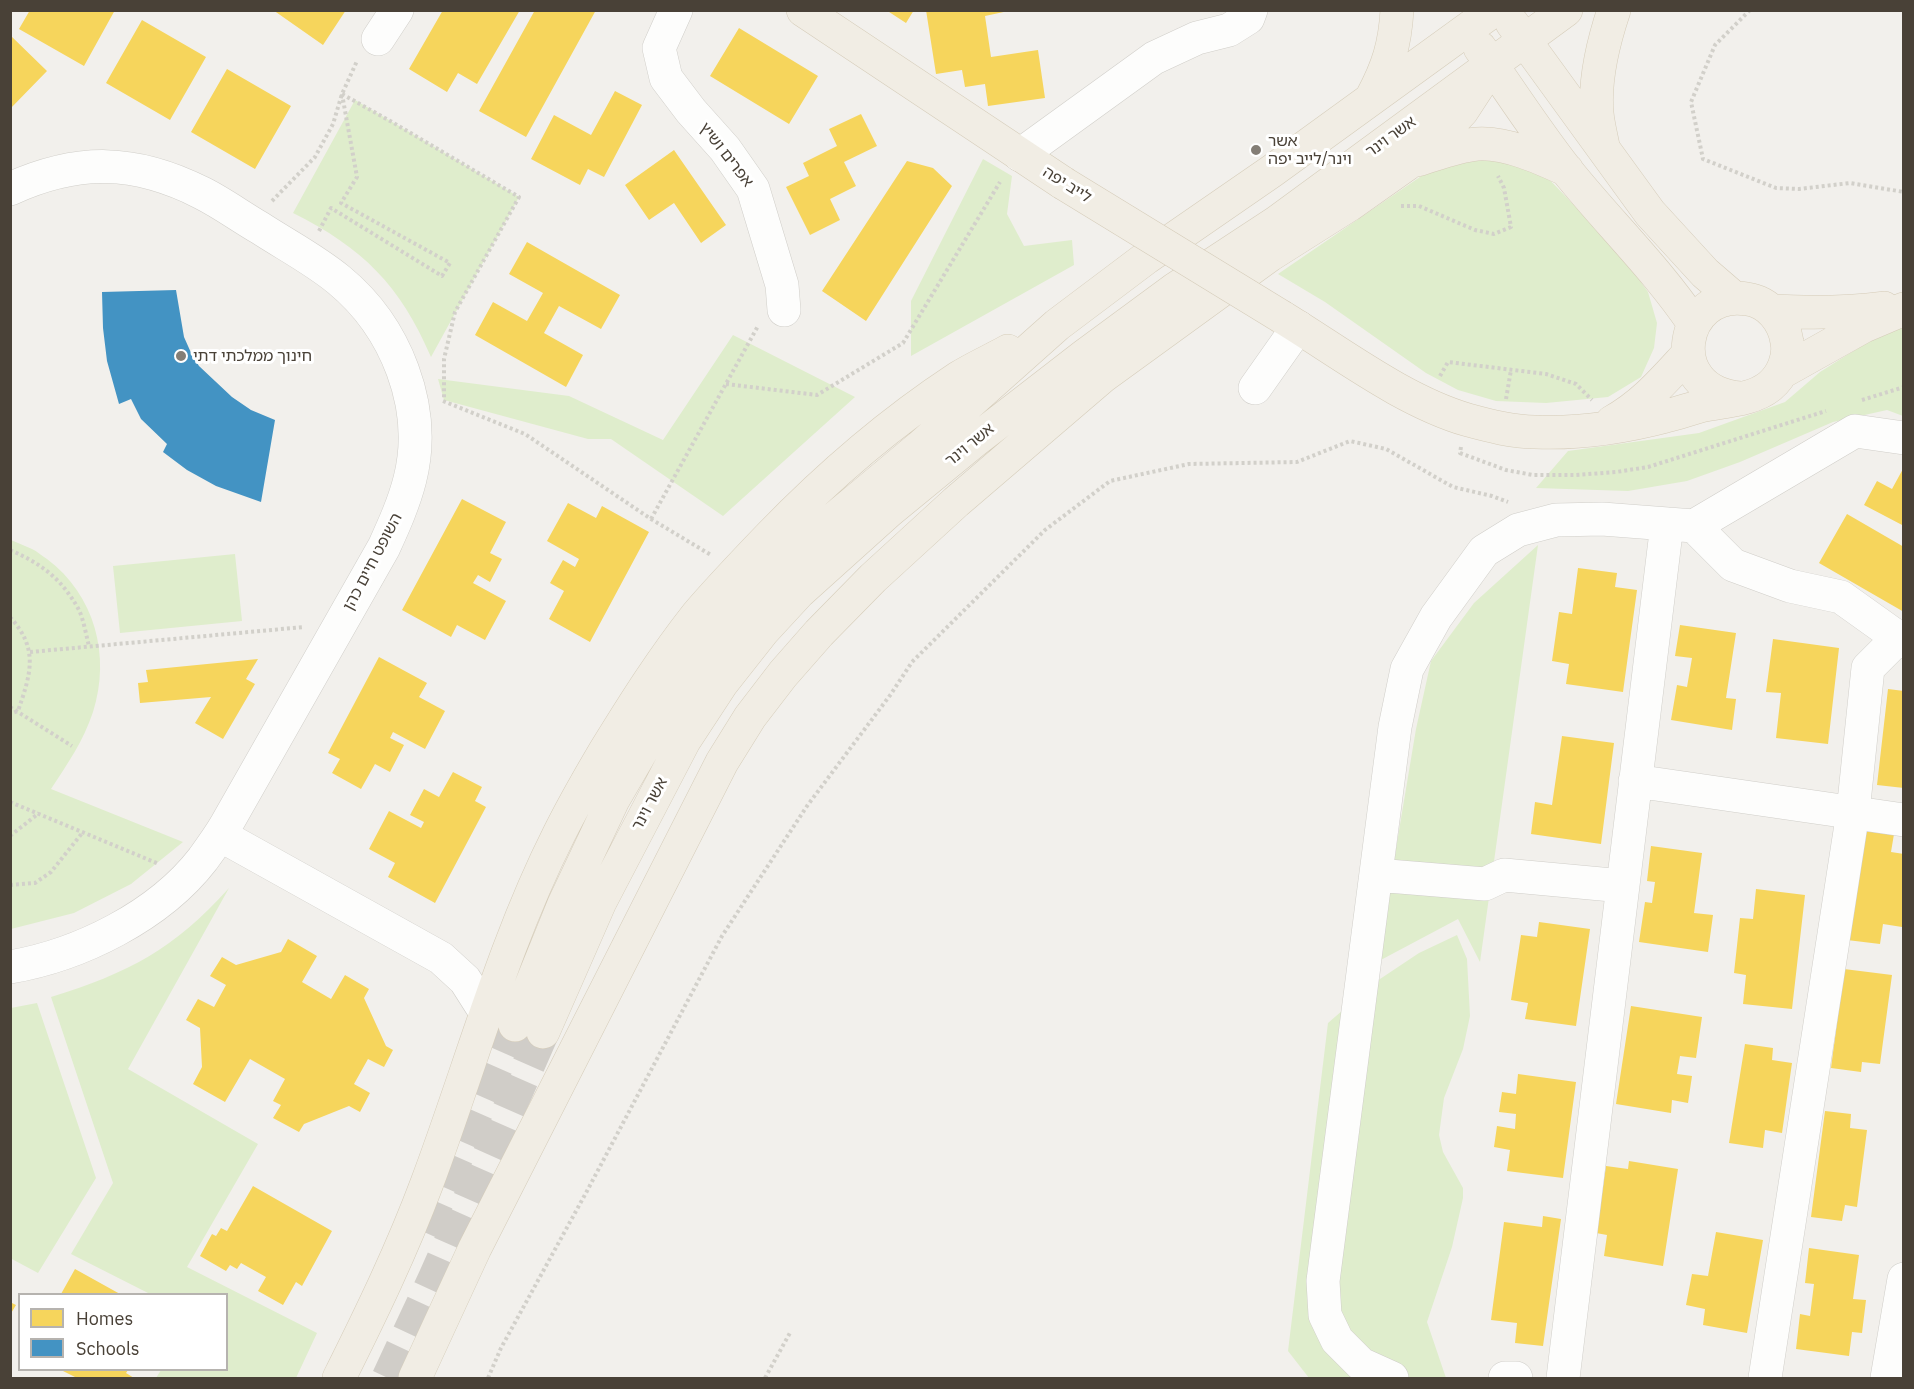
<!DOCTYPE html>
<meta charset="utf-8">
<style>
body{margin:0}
#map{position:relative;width:1914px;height:1389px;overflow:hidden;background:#f2f0ec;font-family:"IBM Plex Sans",sans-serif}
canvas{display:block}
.frame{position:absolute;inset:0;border:12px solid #494137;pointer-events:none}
.legend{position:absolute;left:18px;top:1293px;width:210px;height:78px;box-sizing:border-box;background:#fff;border:2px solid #b6b3af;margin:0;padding:8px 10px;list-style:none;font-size:18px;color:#494137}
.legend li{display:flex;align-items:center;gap:12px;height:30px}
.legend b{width:30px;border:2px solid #b6b3af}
</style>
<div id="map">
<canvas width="1914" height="1389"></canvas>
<div class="frame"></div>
<ul class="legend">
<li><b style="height:16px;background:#f6d55c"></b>Homes</li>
<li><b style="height:16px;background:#4393c3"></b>Schools</li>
</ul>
</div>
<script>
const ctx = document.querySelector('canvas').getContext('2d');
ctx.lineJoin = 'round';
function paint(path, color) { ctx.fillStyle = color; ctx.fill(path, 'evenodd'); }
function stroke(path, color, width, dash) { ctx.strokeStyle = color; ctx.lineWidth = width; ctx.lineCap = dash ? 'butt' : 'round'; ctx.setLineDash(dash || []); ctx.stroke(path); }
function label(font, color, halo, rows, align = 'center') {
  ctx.font = font + ' "IBM Plex Sans","Noto Sans Hebrew",sans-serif'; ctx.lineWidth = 6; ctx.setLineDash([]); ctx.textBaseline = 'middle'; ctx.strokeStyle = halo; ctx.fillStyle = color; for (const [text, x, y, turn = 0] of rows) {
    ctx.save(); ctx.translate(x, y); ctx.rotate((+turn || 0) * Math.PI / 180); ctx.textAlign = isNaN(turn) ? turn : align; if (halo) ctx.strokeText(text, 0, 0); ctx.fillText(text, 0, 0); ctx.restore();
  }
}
const green = new Path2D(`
 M 355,100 L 519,197 L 431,357 C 400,285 363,248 293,213 Z
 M 1503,157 L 1545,175 L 1621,254 L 1648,292 L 1657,323 L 1654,348 L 1641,377 L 1608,397 L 1546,403 L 1496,401 L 1458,390 L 1426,373 L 1325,302 L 1278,274 L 1436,166 Z
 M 983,159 L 1012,176 L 1007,214 L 1024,246 L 1072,240 L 1074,265 L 911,356 L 911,301 Z
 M 1903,328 L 1903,416 L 1887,410 L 1833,422 L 1740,462 L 1687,481 L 1628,491 L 1536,488 L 1568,451 L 1699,433 L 1785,402 L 1820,372 L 1882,333 Z
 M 733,335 L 855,397 L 723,516 L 611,439 L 588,439 L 444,400 L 438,379 L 569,396 L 663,440 Z
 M 11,540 C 18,543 25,546 32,549 C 37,551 42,556 47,559 C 95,595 111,656 93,712 C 83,742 68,763 51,789 L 183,842 L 131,884 L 74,913 L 11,929 Z
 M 1538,545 L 1480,962 L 1458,919 L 1377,962 L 1416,729 L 1431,661 L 1474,603 Z
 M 235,554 L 242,621 L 120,633 L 113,566 Z
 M 229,888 L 128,1069 L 258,1144 L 187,1267 L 317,1333 L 296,1378 L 156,1378 L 161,1370 L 226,1370 L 226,1294 L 150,1294 L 71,1254 L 113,1183 L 51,997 C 129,973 174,949 229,888 Z
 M 1457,935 L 1467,959 L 1470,1016 L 1463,1049 L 1444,1098 L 1439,1135 L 1443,1152 L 1463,1188 L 1463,1198 L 1452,1247 L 1427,1322 L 1446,1378 L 1309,1378 L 1288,1351 L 1328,1023 L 1374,983 L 1419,953 Z
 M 37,1003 L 96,1178 L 38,1273 L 10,1258 L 11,1008 Z`);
const homes = new Path2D(`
 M 30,10 L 115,10 L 84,66 L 19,29 Z
 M 273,10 L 346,10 L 323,45 Z
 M 443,10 L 520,10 L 477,84 L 458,73 L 447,92 L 409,69 Z
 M 535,10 L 596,10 L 526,137 L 479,111 Z
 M 886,10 L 914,10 L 906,23 Z
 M 926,10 L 1013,10 L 985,16 L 991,57 L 1038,50 L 1045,98 L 988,106 L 985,84 L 965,87 L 962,70 L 936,74 Z
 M 142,20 L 206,57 L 170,120 L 106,83 Z
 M 739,28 L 818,76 L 789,124 L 710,76 Z
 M 10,35 L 47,71 L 10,109 Z
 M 227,69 L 291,106 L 255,169 L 191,132 Z
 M 615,91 L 642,105 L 604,177 L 588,169 L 580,185 L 531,159 L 554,115 L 591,135 Z
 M 861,114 L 877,146 L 844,162 L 856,186 L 830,199 L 840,220 L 810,235 L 786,187 L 809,176 L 803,163 L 837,146 L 829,129 Z
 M 674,150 L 726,225 L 701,243 L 674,203 L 649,220 L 625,185 Z
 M 907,161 L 933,168 L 952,186 L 866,321 L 822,291 Z
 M 527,242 L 620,295 L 601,329 L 559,306 L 544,333 L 583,355 L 566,387 L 475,335 L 493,302 L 527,321 L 543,293 L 509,274 Z
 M 1904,467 L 1904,526 L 1864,505 L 1877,481 L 1892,489 Z
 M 462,499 L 506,522 L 490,553 L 502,559 L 490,582 L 478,575 L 473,583 L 506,601 L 485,640 L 457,625 L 451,637 L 402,610 Z
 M 568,503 L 596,518 L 602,506 L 649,532 L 590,642 L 549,619 L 564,591 L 550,583 L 563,560 L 575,567 L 579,559 L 547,541 Z
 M 1847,514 L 1904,547 L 1904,612 L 1819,563 Z
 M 1578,568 L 1617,573 L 1615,587 L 1637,590 L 1623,692 L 1566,684 L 1569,664 L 1552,661 L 1559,612 L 1572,614 Z
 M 1680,625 L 1736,633 L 1726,698 L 1736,699 L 1732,730 L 1671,720 L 1677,685 L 1687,687 L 1692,658 L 1675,656 Z
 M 1773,639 L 1839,648 L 1828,744 L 1776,738 L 1781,693 L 1766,692 Z
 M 379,657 L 427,683 L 419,697 L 445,711 L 425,749 L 393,732 L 390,738 L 404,745 L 390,772 L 375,764 L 361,789 L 332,773 L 340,759 L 328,753 Z
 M 258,659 L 246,679 L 255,684 L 223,739 L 195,723 L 211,697 L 140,703 L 138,683 L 148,682 L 146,670 Z
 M 1888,689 L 1904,691 L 1904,788 L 1877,785 Z
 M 1562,736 L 1614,743 L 1601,844 L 1531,834 L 1535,802 L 1552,805 Z
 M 453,772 L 482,787 L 475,801 L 486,807 L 435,903 L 388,877 L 395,863 L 369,849 L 389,811 L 421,828 L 424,822 L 410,815 L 424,789 L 439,797 Z
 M 1861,830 L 1894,834 L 1891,852 L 1904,854 L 1902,927 L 1883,924 L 1880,944 L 1847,940 Z
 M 1651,846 L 1702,853 L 1694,913 L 1713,915 L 1708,952 L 1639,942 L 1645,902 L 1652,903 L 1655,882 L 1647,881 Z
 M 1756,889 L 1805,895 L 1792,1009 L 1743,1004 L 1746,975 L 1734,973 L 1740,918 L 1753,919 Z
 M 1539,922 L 1590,929 L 1576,1026 L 1525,1019 L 1528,1003 L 1511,1000 L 1521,935 L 1537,937 Z
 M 288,939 L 317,956 L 302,982 L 331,999 L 345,975 L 369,989 L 364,998 L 386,1046 L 393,1050 L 384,1067 L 368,1059 L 354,1084 L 370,1093 L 360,1112 L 349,1106 L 304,1124 L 299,1132 L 273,1118 L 281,1105 L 273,1101 L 285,1079 L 250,1059 L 225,1102 L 193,1084 L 202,1067 L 200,1028 L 186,1020 L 198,999 L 214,1007 L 226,985 L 210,976 L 222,957 L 236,965 L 281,952 Z
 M 1844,969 L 1892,975 L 1880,1064 L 1862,1062 L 1861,1072 L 1831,1068 Z
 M 1631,1006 L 1702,1017 L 1696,1058 L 1680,1056 L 1677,1074 L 1692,1076 L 1688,1103 L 1672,1100 L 1671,1113 L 1616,1104 Z
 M 1745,1044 L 1773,1048 L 1772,1060 L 1792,1063 L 1782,1133 L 1765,1130 L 1763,1148 L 1729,1143 Z
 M 1518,1074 L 1576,1082 L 1563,1178 L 1507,1171 L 1510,1150 L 1494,1147 L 1497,1126 L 1515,1129 L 1516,1114 L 1499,1112 L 1502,1092 L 1516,1094 Z
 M 1825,1111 L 1851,1114 L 1850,1128 L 1867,1130 L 1857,1207 L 1845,1205 L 1842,1221 L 1811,1217 Z
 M 1629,1161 L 1678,1169 L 1663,1266 L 1604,1256 L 1607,1235 L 1596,1233 L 1606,1166 L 1628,1169 Z
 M 253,1186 L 332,1231 L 302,1286 L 296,1282 L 283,1305 L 258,1291 L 266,1277 L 241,1263 L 237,1269 L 230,1265 L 226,1271 L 200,1256 L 212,1234 L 216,1236 L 221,1228 L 227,1231 Z
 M 1543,1216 L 1561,1219 L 1543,1346 L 1515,1343 L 1517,1323 L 1491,1320 L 1504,1222 L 1542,1227 Z
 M 1716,1232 L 1763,1240 L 1747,1333 L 1703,1325 L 1705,1309 L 1686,1305 L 1692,1274 L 1708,1276 Z
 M 1809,1248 L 1859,1255 L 1853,1299 L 1866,1300 L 1862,1333 L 1852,1332 L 1849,1356 L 1796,1349 L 1800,1314 L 1810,1316 L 1814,1284 L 1805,1283 Z
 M 75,1269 L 120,1294 L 61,1294 Z
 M 10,1302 L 16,1305 L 10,1315 Z
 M 61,1370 L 128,1370 L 126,1373 L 134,1378 L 77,1378 Z`);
const schools = new Path2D(`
 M 176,290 L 184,337 L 192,355 L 199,366 L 232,397 L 251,410 L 275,420 L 261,502 L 216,486 L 187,470 L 163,452 L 167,444 L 141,419 L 131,399 L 119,404 L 107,361 L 103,328 L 102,292 Z`);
const majorTunnel = new Path2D(`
 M 424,1232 L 515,1025
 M 388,1378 L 435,1277 L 543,1032`);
const path = new Path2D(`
 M 1750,10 L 1715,45 L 1691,102 L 1703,159 L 1776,188 L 1799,189 L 1850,183 L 1904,192
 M 342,94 L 392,122 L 519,197 L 455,312 L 444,359 L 444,399
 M 272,201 L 315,157 L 333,124 L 342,94 L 357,61
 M 1401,206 L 1419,206 L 1475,230 L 1494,234 L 1511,227 L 1504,188 L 1498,176
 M 319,231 L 331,208 L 442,276 L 450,263 L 341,203 L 357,177 L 342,94
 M 1440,376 L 1448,362 L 1546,374 L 1576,384 L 1592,400
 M 726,384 L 817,395 L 903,343 L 1000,182
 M 1506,399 L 1511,370
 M 1862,400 L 1904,387
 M 443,401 L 525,434 L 651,519 L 711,555
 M 1461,447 L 1460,453 L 1506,470 L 1533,475 L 1576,475 L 1616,472 L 1648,467 L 1826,411
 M 651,519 L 758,326
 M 10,550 C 42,564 62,579 79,610 C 84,621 86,635 89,646
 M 10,617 C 39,649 31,673 18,711 L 10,714
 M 30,652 L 304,627
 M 10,707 L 72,746
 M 10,802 L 159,864
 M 10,836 L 39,813
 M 10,885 L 35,883 L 51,872 L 83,832
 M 488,1378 L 501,1348 L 587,1191 L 722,936 L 807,806 L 891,694 L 912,662 L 1045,530 L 1110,481 L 1189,464 L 1297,462 L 1350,441 L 1386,449 L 1453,487 L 1492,496 L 1508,502
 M 765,1378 L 791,1331`);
const minor = new Path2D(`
 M 676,10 L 659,48 L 666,78 L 691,111 L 725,149 L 753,189 L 782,285 L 784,310
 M 378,39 L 397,10
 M 1020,155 L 1154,58 L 1197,38 L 1229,30 L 1248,18 L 1251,10
 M 10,189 C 78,158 135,159 202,193 C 222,203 241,217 260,228 C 286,245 315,260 339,280 C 396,327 428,407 410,479 C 404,503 394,525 384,547 L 226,825 C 219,837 211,848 203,859 C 159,916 80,955 10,967
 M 1255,388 L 1298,327
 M 1694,526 L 1733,565 L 1790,586 L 1841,597 L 1904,642
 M 1635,781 L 1904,820
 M 220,835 L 441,958 L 465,980 L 486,1013
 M 1376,875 L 1485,884 L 1504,875 L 1623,886
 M 1392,1378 L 1361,1364 L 1337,1340 L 1325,1315 L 1323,1281 L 1395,727 L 1407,669 L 1436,617 L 1484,551 L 1518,530 L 1556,520 L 1602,519 L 1694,526 L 1855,431 L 1904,438
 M 1505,1378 L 1516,1378
 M 1563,1378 L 1667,524
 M 1765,1378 L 1853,812 L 1868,668 L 1898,638
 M 1887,1378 L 1904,1279`);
const major = new Path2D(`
 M 803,10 L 1063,183
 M 1512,23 L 1650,213 L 1705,273 L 1734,298
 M 1480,48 C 1509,89 1537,133 1568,172 C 1609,223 1657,269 1694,324
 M 1372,97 C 1388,67 1395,45 1397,10
 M 1603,146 C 1601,136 1598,124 1597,113 C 1594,79 1603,43 1614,10
 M 1417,160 C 1437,154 1456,146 1477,144 C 1506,142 1541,158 1567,170
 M 1772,311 C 1809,313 1846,313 1884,308
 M 1282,317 C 1341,353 1403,401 1468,420 C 1490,426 1513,432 1535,432 C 1579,434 1624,427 1666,416 C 1679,413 1692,408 1705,405 C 1726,401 1753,400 1770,386 C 1782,376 1790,358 1787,342 C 1784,321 1769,302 1747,299 C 1680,288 1661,391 1740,398
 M 1782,372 L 1864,326 L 1904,309
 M 1612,422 C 1644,404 1663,381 1688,354
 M 515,1025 L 564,904 L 613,800 L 656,726 L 704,656 L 739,613 L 773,576 L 810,539 L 920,447 L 1057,325 L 1146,258 L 1272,171 L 1494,10
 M 543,1032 L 600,902 L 684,741 L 722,683 L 763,631 L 799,592 L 889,511 L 973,442 L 1084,356 L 1175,289 L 1277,222 L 1566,10
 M 339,1378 C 371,1314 402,1250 427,1183 C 471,1066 503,945 559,834 C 573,806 589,778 605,751 C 634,704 663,658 697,615 C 720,588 745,562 770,536 C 828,476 888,424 958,378 C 974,368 992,360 1008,351
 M 415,1378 L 475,1248 L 722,762 L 750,717 L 783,674 L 819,633 L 873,578 L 956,502 L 1102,377 L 1270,255 L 1349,205 L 1407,164 L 1438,136 L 1462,111 L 1492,65`);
const majorBridge = new Path2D(`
 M 1063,183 L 1282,317`);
const markers = [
 [1256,150,6,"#847e76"],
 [181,356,6,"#847e76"]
];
const streetNames = [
 ["אשר וינר",1391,137,-36],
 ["אפרים ושיץ",726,155,52],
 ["לייב יפה",1067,185,32],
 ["אשר וינר",970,445,-39],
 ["השופט חיים כהן",373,562,-62],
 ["אשר וינר",650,804,-62]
];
const poiNames = [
 ["אשר",1268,141],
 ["וינר/לייב יפה",1268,159],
 ["חינוך ממלכתי דתי",193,356]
];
paint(green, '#dfedcc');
paint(homes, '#f6d55c');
paint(schools, '#4393c3');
stroke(majorTunnel, '#d0cdc8', 33, [33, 16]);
stroke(minor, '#d0cec9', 34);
stroke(major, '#d5ccb9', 34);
stroke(path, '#d2d0ca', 4, [3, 3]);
stroke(minor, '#fdfdfc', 33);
stroke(major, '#f1ede4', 33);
stroke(majorBridge, '#d5ccb9', 34, []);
stroke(majorBridge, '#f1ede4', 33);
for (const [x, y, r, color] of markers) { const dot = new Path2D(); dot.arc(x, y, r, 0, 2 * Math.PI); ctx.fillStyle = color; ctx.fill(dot); stroke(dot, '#fff', 2); }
label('16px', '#494137', '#fff', streetNames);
label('16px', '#494137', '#fff', poiNames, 'left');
</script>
